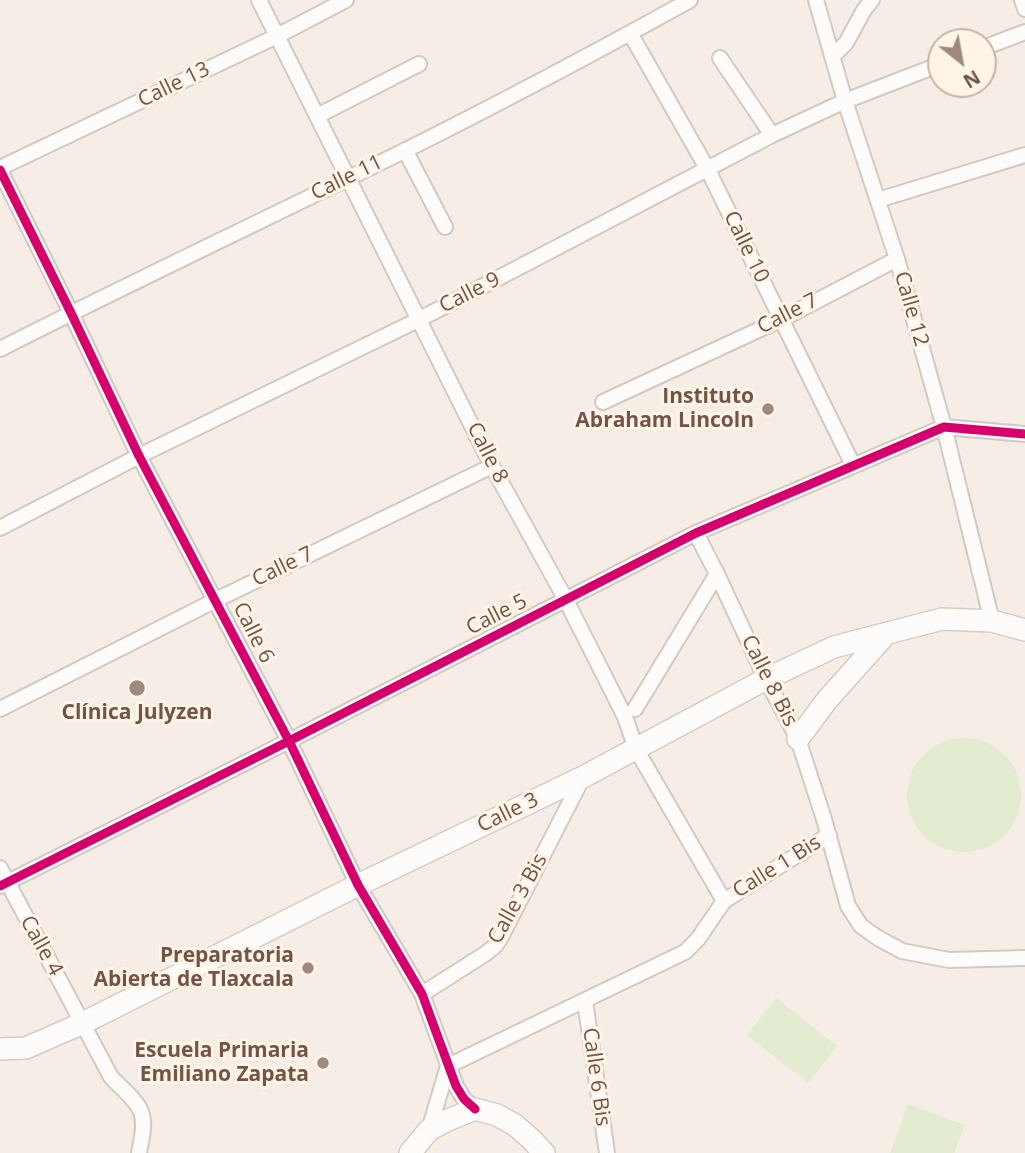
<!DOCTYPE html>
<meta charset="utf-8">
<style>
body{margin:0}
#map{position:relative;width:1025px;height:1153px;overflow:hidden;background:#f6eee6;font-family:"Open Sans",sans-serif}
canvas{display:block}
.north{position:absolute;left:927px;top:28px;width:70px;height:70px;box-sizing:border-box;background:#fff4e6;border:2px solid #c7b4a7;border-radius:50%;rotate:149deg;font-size:19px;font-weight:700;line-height:28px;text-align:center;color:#725448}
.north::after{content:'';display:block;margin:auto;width:24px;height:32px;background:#a08a7f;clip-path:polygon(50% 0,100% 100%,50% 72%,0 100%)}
</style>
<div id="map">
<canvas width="1025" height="1153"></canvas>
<div class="north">N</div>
</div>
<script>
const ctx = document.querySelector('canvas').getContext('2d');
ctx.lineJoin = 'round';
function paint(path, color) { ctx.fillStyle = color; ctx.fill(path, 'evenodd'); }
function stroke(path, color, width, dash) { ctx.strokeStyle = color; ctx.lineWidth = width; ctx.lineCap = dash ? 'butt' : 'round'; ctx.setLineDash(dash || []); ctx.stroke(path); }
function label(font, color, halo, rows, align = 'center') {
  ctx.font = font + ' "Open Sans",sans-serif'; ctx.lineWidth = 6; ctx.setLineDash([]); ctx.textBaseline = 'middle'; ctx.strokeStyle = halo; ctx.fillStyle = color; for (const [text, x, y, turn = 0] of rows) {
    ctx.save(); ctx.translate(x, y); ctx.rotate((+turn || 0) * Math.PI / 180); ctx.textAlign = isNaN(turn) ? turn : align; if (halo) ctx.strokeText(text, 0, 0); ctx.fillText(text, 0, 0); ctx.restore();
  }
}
const green = new Path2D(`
 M907 795a57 57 0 1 1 114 0a57 57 0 1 1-114 0Z
 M 776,998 L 837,1046 L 808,1083 L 747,1035 Z
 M 908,1104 L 965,1125 L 954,1153 L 890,1153 Z`);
const minor = new Path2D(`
 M 259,0 L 492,466 L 566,600 L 625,717 L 636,749 L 724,901
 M 816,0 L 845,101 L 897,259 L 944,427 L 992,621
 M 1022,0 L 1025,9
 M 630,33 L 708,170 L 853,465
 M 983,48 L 1025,32
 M 832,57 L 846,43 L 864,10 L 872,0
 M 720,58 L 772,135
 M 317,116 L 419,64
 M 405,150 L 445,227
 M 0,168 L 277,36 L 346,0
 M 0,170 L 71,313 L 139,456 L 289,741 L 358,885 L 422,994 L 456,1086 L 464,1099 L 475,1109
 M 878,200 L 1025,155
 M 0,349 C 134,281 270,217 404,151 C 500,103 596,52 690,0
 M 603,402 L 782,319 L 897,259
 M 0,528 L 139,456 L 420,319 L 772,135 L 845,101 L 941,64
 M 696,533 L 717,574 L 766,679 L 798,739 L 824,819 L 848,906 L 861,926 L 878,938 L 902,951 L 949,960 L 1025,958
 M 0,709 L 216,600 L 492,466
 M 635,709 L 717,574
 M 0,868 L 111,1077 C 120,1087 137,1100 141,1112 C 146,1124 141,1141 139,1153
 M 0,886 L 289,741 L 696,533 L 944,427 L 1025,434
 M 422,994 L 485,954 L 495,946 L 501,937 L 583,777
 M 585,1001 L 607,1153
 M 429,1130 L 448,1066 L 685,952 L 698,939 L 724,901 L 829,835`);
const secondary = new Path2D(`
 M 798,739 L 827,700 L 886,634
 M 0,1049 L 26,1048 L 83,1023 L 358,885 L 583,777 L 766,679 L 834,647 L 942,619 L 992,621 L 1025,630
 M 410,1153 L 429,1130 L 448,1120 L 475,1109 L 497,1115 L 515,1125 L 532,1140 L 544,1153`);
const cycleway = new Path2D(`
 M 0,170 L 71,313 L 139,456 L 289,741 L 358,885 L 422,994 L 456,1086 L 464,1099 L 475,1109
 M 0,886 L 289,741 L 696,533 L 944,427 L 1025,434`);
const markers = [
 [768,409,7,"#a08a7f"],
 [137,688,9,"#a08a7f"],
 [308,968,7,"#a08a7f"],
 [323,1063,7,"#a08a7f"]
];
const streetNames = [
 ["Calle 13",174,85,-26],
 ["Calle 11",347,178,-26],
 ["Calle 10",746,247,64],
 ["Calle 9",470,293,-27],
 ["Calle 12",911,309,74],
 ["Calle 7",788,314,-27],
 ["Calle 8",487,453,63],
 ["Calle 7",283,567,-26],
 ["Calle 5",497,615,-27],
 ["Calle 6",253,633,63],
 ["Calle 8 Bis",769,681,63],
 ["Calle 3",508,813,-26],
 ["Calle 1 Bis",777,867,-32],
 ["Calle 3 Bis",518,899,-61],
 ["Calle 4",41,946,61],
 ["Calle 6 Bis",596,1077,82]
];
const poiNames = [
 ["Instituto",754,397],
 ["Abraham Lincoln",754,421],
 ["Clínica Julyzen",137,713,"center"],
 ["Preparatoria",294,956],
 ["Abierta de Tlaxcala",294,980],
 ["Escuela Primaria",309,1051],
 ["Emiliano Zapata",309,1075]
];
paint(green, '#e3ebd1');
stroke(minor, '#d4c9c1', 18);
stroke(secondary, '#d6cbc3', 24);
stroke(minor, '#fefcfb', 14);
stroke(secondary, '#fefcfb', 21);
stroke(cycleway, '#d6006c', 9);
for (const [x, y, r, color] of markers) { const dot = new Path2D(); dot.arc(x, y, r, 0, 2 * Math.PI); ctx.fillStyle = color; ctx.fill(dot); stroke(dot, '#fff4e6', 2.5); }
label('21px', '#725448', '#fff4e6', streetNames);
label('bold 21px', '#725448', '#fff4e6', poiNames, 'right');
</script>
